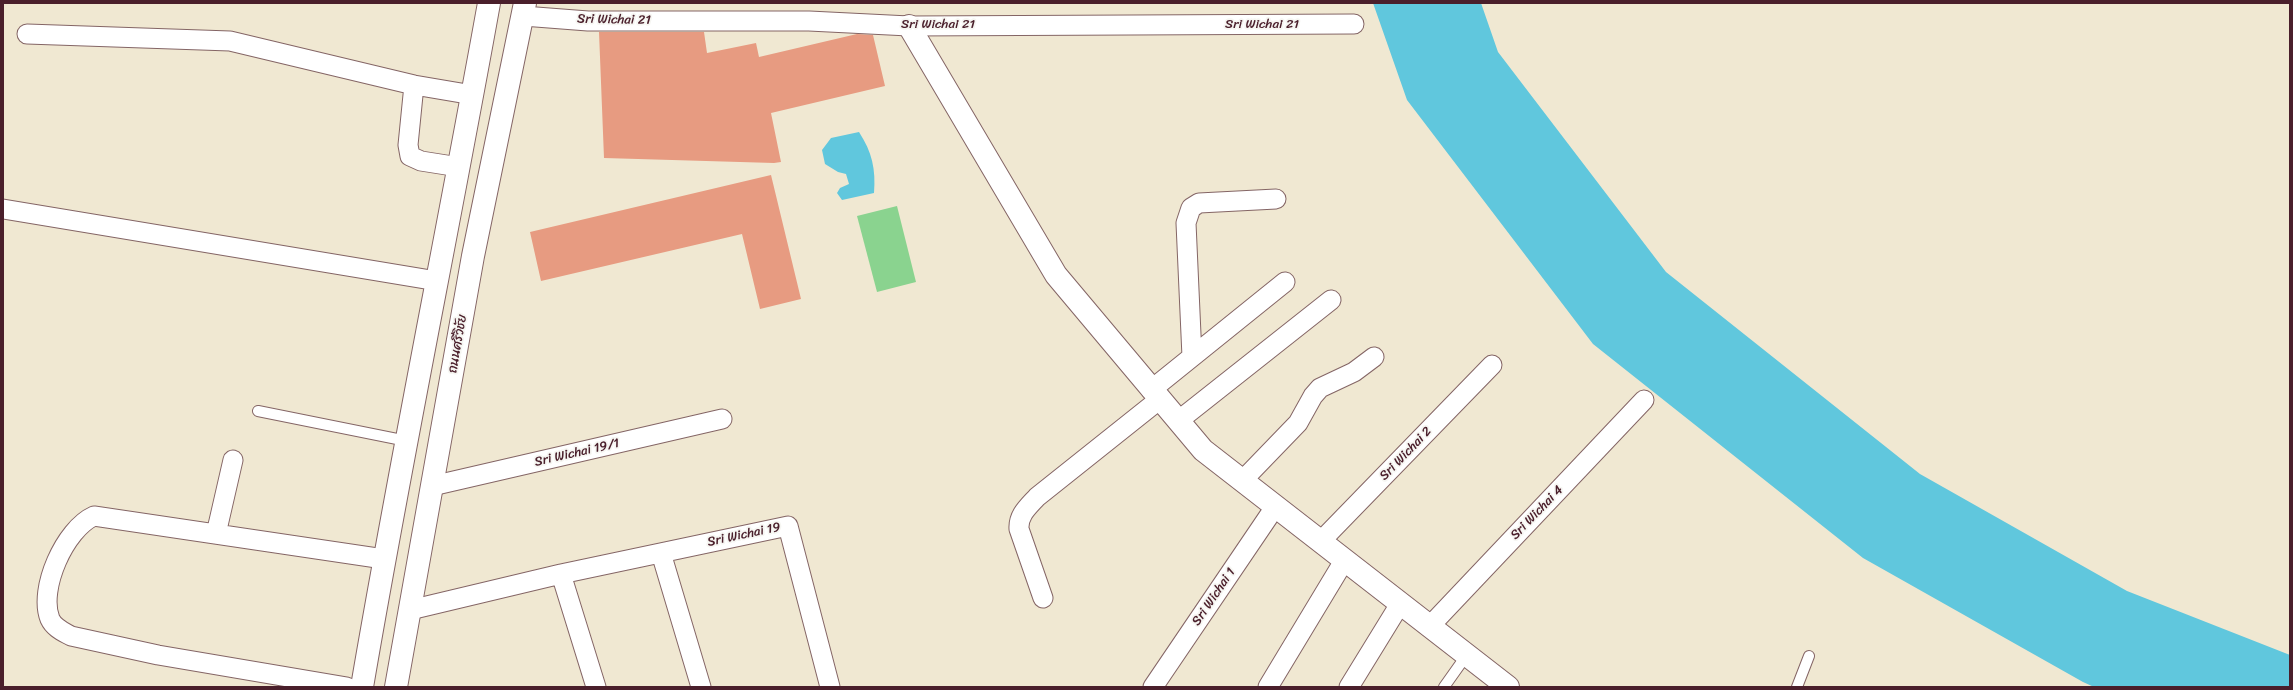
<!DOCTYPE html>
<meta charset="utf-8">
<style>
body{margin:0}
#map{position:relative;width:2293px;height:690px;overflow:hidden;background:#f0e8d2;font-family:Sriracha,sans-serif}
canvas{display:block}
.frame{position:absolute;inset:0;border:4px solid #4a1f2b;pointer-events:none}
</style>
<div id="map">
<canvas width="2293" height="690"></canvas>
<div class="frame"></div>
</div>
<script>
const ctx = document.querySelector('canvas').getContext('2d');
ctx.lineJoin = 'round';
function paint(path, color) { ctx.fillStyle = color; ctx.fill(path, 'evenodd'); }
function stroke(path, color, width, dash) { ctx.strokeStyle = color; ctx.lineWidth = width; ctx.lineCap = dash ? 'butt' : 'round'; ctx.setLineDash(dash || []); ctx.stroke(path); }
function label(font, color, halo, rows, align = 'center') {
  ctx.font = font + ' Sriracha,"Playpen Sans Thai",sans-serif'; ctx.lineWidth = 3.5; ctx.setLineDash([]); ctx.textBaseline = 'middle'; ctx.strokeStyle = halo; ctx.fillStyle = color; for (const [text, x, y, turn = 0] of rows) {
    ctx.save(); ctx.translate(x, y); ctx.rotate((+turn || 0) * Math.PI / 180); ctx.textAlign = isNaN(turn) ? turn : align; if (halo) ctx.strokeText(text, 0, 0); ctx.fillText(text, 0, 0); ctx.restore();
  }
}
const green = new Path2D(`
 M 897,206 L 916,282 L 877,292 L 857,216 Z`);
const water = new Path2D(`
 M 1373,3 L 1481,3 L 1498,52 L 1666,272 L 1920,474 L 2127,591 L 2290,655 L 2290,687 L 2094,687 L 2083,682 L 1863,558 L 1593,344 L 1407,100 Z
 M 859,132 C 872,152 876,169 874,193 L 842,200 L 837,193 L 840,188 L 849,184 L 846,174 L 838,172 L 825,164 L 822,150 L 831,138 Z`);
const building = new Path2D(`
 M 599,32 L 704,32 L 707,53 L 756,43 L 759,57 L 857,34 L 873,35 L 885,86 L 771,113 L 781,162 L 774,163 L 604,158 Z
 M 771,175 L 801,299 L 760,309 L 742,234 L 541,281 L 530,232 Z`);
const lane = new Path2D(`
 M 258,411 L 407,441
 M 1444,687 L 1466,656
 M 1797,687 L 1809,656`);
const street = new Path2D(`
 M 523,16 L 588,21 L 809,21 L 909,26 L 1354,24
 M 27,34 L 230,41 L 414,85 L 473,95
 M 414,85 L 408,145 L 410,156 L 421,161 L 459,167
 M 3,209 L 437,281
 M 1192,357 L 1186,223 L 1191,208 L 1199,203 L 1276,199
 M 1151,390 L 1285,282
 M 1178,421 L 1331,300
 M 1242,481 L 1298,423 L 1313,396 L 1320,388 L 1354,372 L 1374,357
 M 432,486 L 722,419
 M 216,534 L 233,460
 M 1320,542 L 1492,365
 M 661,553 L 701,687
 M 561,574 L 596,687
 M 1043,598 L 1019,529 C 1018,515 1028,507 1037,497 L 1160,399
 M 410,610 L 561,574 L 788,526 L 830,687
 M 1429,627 L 1644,400
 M 347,687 L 158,655 L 71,636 C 64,632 54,628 50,619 C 38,589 65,529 94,516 L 384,559
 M 1153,687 L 1275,507
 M 1268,687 L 1344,561
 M 1349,687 L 1400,604`);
const secondary = new Path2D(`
 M 909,26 L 1056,275 L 1203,450 L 1508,687`);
const primary = new Path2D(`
 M 362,687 C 401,458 448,231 489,3
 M 396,687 L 473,256 L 525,3`);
const streetNames = [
 ["Sri Wichai 21",614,20,1],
 ["Sri Wichai 21",938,25],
 ["Sri Wichai 21",1262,25],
 ["ถนนศรีวิชัย",458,344,-80],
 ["Sri Wichai 19/1",577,453,-13],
 ["Sri Wichai 2",1406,454,-46],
 ["Sri Wichai 4",1537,513,-46],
 ["Sri Wichai 19",744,535,-12],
 ["Sri Wichai 1",1214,597,-56]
];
paint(green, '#8ad38f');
paint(water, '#60c7dd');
paint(building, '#e79b81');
stroke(lane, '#846565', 12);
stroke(street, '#846565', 21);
stroke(secondary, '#846565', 24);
stroke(primary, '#846565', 24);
stroke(lane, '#fff', 10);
stroke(street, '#fff', 19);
stroke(secondary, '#fff', 22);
stroke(primary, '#fff', 22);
label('13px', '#4a1f2b', '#f6f6f2', streetNames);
</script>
